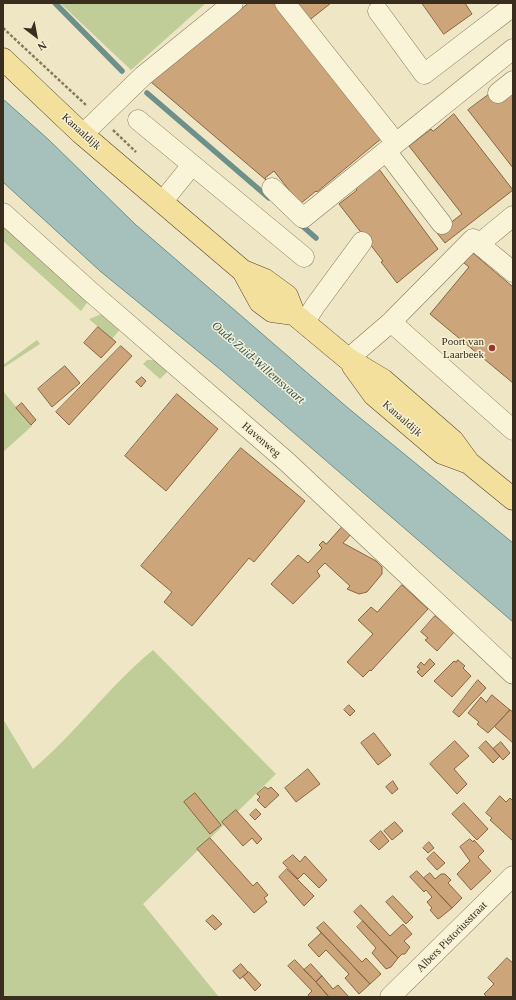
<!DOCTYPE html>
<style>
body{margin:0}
#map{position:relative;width:516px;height:1000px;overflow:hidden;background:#eee6c4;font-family:Georgia,serif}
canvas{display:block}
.frame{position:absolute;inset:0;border:4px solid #392e1e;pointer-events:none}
.north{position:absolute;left:16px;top:16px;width:40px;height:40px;-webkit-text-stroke:3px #f6f0d4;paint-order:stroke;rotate:148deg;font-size:11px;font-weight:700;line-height:16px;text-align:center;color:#392e1e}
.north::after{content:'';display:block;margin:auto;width:14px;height:18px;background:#392e1e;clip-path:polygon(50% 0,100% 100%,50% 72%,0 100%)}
</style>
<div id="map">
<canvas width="516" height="1000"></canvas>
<div class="frame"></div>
<div class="north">N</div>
</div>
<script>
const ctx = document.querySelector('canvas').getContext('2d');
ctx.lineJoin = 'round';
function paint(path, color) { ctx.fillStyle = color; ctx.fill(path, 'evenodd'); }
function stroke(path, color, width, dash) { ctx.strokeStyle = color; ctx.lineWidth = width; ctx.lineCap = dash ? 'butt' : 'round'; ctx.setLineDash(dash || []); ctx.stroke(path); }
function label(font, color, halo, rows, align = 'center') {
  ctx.font = font + ' Georgia,serif'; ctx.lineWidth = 3; ctx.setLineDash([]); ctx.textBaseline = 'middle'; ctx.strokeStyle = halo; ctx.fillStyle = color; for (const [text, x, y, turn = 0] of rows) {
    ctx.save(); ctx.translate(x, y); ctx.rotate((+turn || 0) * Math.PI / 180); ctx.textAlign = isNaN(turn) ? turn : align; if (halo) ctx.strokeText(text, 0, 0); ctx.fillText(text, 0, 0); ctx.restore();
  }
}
const green = new Path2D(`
 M 60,3 L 206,3 L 131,70 Z
 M 3,223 L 89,300 L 81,311 L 3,241 Z
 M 104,313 L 121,328 L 112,339 L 89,319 Z
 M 37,340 L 40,344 L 3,368 L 3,365 Z
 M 155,358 L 169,370 L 160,379 L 143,364 L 147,360 L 152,360 Z
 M 3,391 L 32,426 L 3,452 Z
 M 153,650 L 276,774 L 143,904 L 219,997 L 3,997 L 3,719 L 33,769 C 76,733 109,686 153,650 Z`);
const water = new Path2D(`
 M 3,99 L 49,140 L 136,225 L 348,408 L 513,543 L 513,622 L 221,370 L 100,271 L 3,182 Z`);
const stream = new Path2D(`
 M 55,3 L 122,71
 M 147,93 L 269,198
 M 299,223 L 316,238`);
const building = new Path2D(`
 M 249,3 L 274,3 L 382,138 L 317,192 L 316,191 L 300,204 L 274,171 L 265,178 L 266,180 L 151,82 Z
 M 292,3 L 331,3 L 307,22 Z
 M 422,3 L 465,3 L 472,14 L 444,34 Z
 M 492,92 L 513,92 L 513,168 L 468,110 Z
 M 454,114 L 513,190 L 445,243 L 437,233 L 462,214 L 409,146 L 431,129 L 433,131 Z
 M 379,169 L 438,249 L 397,283 L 381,262 L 383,261 L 339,204 L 357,190 L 355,188 Z
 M 467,248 L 513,287 L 513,383 L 430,314 L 469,267 L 459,259 Z
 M 98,327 L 116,342 L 101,358 L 84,343 Z
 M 121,346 L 132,356 L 69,425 L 56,412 Z
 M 65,366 L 80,383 L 52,407 L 38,389 Z
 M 142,377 L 146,381 L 141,387 L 136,382 Z
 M 177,394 L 218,429 L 166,491 L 125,456 Z
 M 22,403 L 36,420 L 31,425 L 16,408 Z
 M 241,448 L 305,501 L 254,562 L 249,558 L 192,626 L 164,602 L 172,592 L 141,566 Z
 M 343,526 L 352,533 L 343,543 L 376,561 L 382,567 L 382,574 L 367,592 L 359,594 L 347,589 L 350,586 L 325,563 L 317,571 L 320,576 L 293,604 L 271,584 L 298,555 L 308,563 L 322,548 L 319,545 L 323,541 L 326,544 Z
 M 402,585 L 428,609 L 371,671 L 370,670 L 363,677 L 347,662 L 373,634 L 358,620 L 371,607 L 377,612 Z
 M 435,616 L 455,631 L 437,651 L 425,640 L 428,638 L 421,632 Z
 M 430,659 L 435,664 L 422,677 L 417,672 L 420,669 L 417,667 L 421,662 L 424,665 Z
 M 458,660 L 465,666 L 463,668 L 471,676 L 452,697 L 434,681 L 454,661 L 456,662 Z
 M 478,680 L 486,688 L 459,717 L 453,712 Z
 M 492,695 L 510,710 L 488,733 L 477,724 L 479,722 L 468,713 L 481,697 L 486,702 Z
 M 349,705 L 355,711 L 350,716 L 344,710 Z
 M 510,710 L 513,712 L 513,743 L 495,727 Z
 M 374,733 L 391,755 L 378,765 L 361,743 Z
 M 455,741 L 469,756 L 454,769 L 467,784 L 457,794 L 430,764 Z
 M 486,741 L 500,756 L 493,763 L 479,748 Z
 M 501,742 L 510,753 L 503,760 L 493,749 Z
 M 308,769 L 320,784 L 296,802 L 285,788 Z
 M 393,781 L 398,789 L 392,794 L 386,787 Z
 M 265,787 L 268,789 L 271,787 L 279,795 L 265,808 L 257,800 L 260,797 L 257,794 Z
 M 195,793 L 221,825 L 210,834 L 184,802 Z
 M 500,796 L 506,802 L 510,798 L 513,801 L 513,841 L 490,820 L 492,818 L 486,813 Z
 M 464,803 L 488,829 L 477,840 L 452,814 Z
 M 256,809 L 261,814 L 255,820 L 250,815 Z
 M 236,810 L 262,839 L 257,844 L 252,838 L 243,846 L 222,822 Z
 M 395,822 L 403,831 L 392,840 L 384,831 Z
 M 381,831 L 389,841 L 379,850 L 370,841 Z
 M 210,838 L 253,886 L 257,882 L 268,895 L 264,898 L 267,902 L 254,913 L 197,849 Z
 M 470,839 L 473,842 L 474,840 L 484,851 L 478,857 L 491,871 L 471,890 L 457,874 L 470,861 L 460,847 Z
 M 429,842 L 434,848 L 428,853 L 423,848 Z
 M 434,852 L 445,863 L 437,870 L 427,859 Z
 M 293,855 L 300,862 L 305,856 L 327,880 L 319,888 L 304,873 L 298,879 L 283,863 Z
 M 287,869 L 314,896 L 304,906 L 279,877 Z
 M 417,871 L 452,908 L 441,917 L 438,919 L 430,910 L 432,908 L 427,902 L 432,897 L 426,890 L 424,892 L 410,877 Z
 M 430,873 L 435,879 L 441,874 L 445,874 L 451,880 L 448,883 L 462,898 L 452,908 L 424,878 Z
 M 393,896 L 413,917 L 406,924 L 386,902 Z
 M 361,905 L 390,936 L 403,924 L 412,934 L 404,941 L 410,947 L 405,954 L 402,954 L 398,958 L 354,912 Z
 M 213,915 L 222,924 L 215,930 L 206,921 Z
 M 363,921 L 398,958 L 391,967 L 386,969 L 372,953 L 376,948 L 357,927 Z
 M 324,922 L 362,962 L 366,958 L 381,974 L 370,984 L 317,928 Z
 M 317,928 L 370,984 L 359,994 L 345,978 L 349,974 L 326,950 L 319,957 L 308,945 L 321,933 Z
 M 507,958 L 513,963 L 513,997 L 487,997 L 484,994 L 494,984 L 488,978 Z
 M 295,960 L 316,982 L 329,997 L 309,997 L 308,995 L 312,991 L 288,966 Z
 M 241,964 L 248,972 L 240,979 L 233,971 Z
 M 311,964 L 322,976 L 316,982 L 304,970 Z
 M 249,972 L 261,985 L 255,991 L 243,977 Z
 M 322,976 L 333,989 L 338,985 L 349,997 L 329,997 L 316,982 Z`);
const path = new Path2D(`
 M 3,28 L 86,105
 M 113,130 L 136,152`);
const minor = new Path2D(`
 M 285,3 L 396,143
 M 378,11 L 424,74 L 513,6
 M 498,93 L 513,81
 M 138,120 L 304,257
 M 83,134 L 143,76 L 233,3
 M 386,151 L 442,224
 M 272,188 L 303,218 L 513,49
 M 162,202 L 192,165
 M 3,213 L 92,293 L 286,461 L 513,674
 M 479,244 L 513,216
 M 305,322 L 315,306 L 362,242
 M 391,322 L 513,430
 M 348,359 L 391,322 L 473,239 L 513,272
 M 390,997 L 513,876`);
const major = new Path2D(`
 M 3,59 L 81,133 L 243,271 L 265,280 L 287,296 L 294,314 L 348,359 L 383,380 L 453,441 L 469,463 L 513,499
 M 243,271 L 260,302 L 272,311 L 294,314
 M 353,366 L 374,395 L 442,453 L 469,463`);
const markers = [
 [492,348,4,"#99352a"]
];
const streetNames = [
 ["Kanaaldijk",81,132,42],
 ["Kanaaldijk",402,419,41],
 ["Havenweg",261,440,41],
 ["Albers Pistoriusstraat",452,937,-45]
];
const poiNames = [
 ["Poort van",484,342],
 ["Laarbeek",484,355]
];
const waterNames = [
 ["Oude Zuid-Willemsvaart",258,363,41]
];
paint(green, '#c1cd98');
paint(water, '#a6c1bc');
stroke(water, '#6d908b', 1);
stroke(stream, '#6d908b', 5.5);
paint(building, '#cda57a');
stroke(building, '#886540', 1);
stroke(minor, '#89785a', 21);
stroke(major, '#57462f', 23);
stroke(path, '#89785a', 2.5, [3, 2]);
stroke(minor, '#f9f3d8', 20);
stroke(major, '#f2e09c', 22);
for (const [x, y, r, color] of markers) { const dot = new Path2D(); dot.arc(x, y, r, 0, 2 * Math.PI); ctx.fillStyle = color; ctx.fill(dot); stroke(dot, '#f6f0d4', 1.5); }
label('11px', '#392e1e', '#f6f0d4', streetNames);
label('11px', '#392e1e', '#f6f0d4', poiNames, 'right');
label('italic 12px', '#2e5759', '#f6f0d4', waterNames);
</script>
